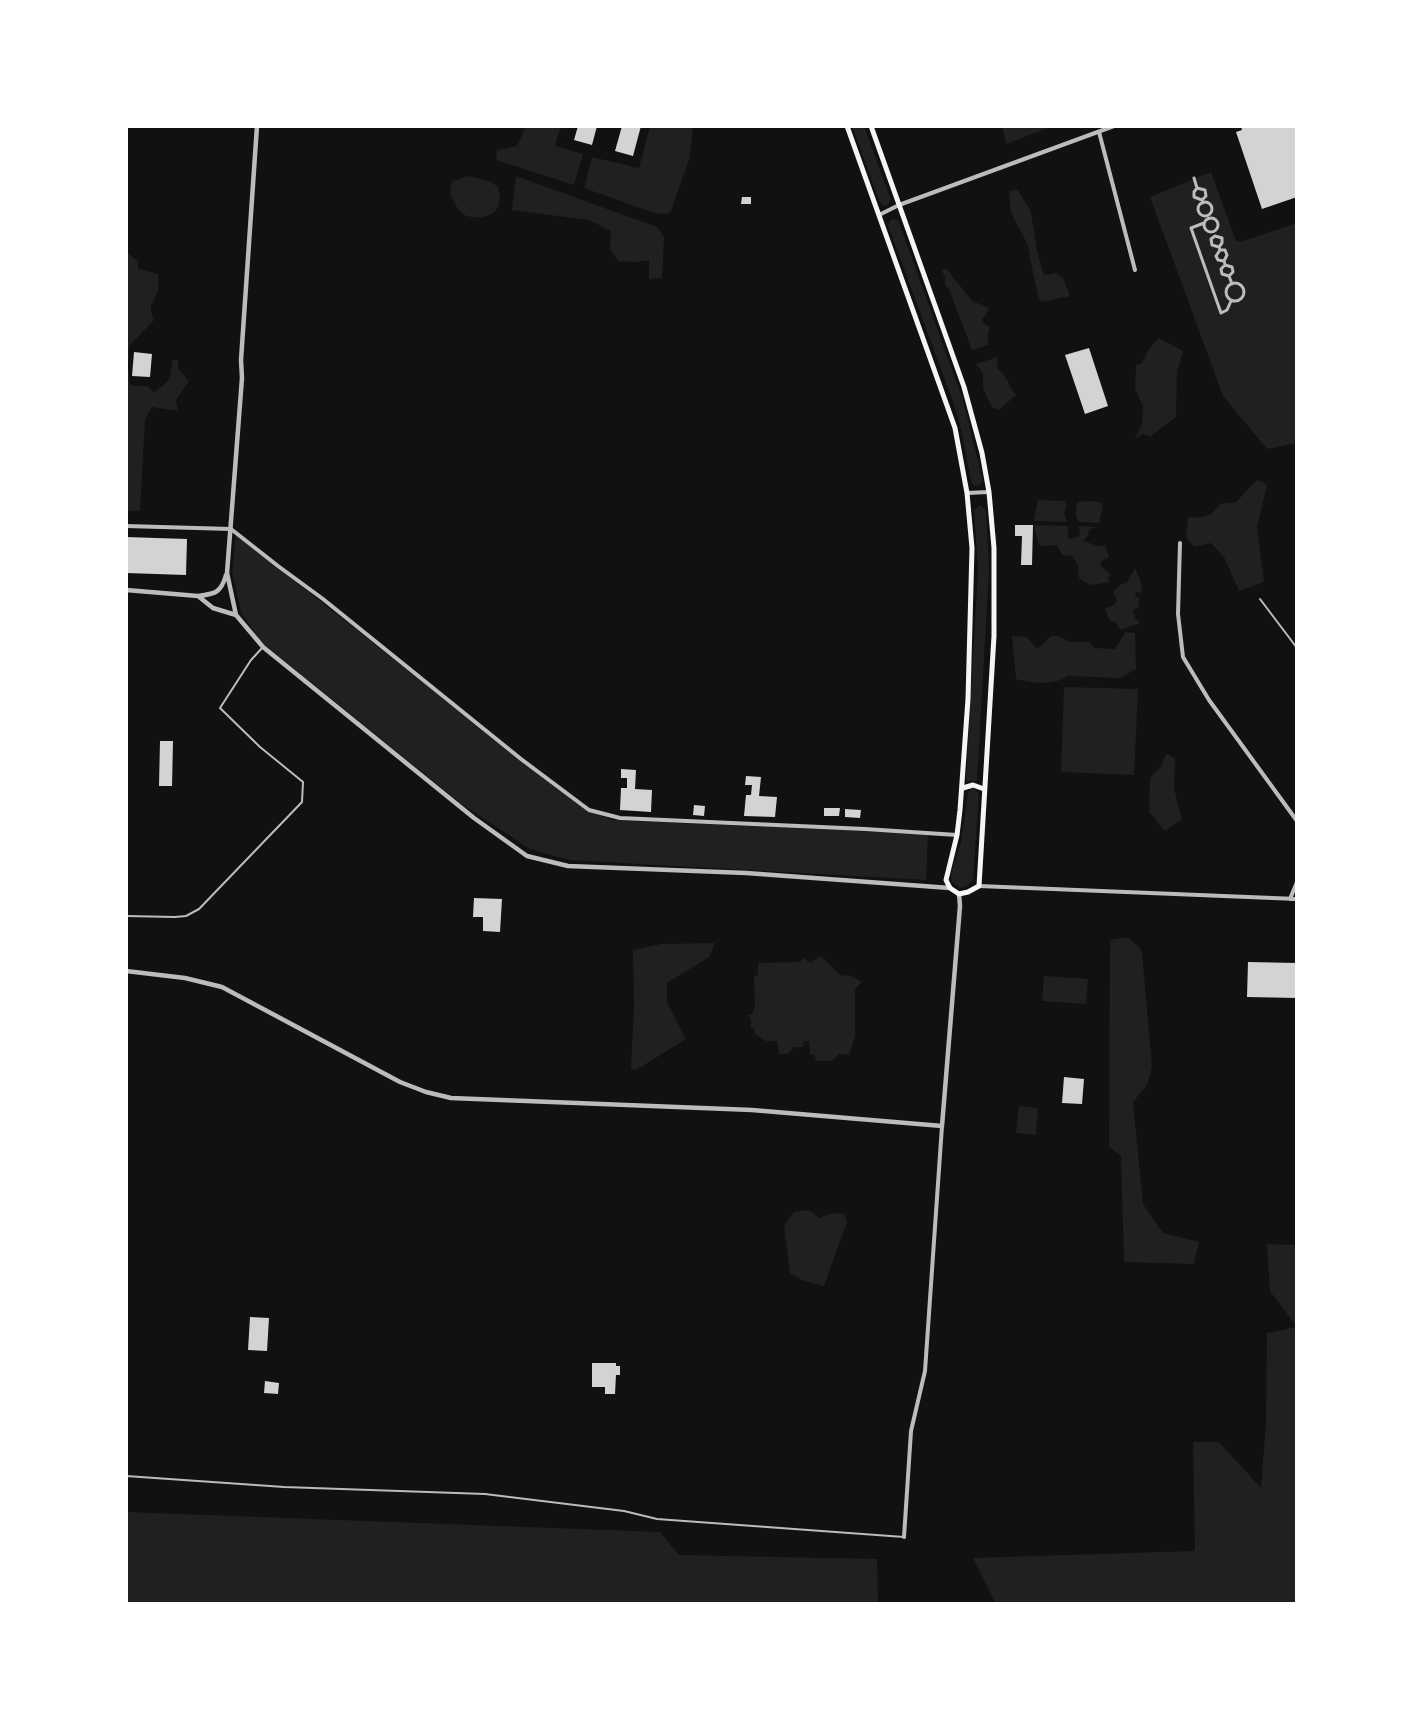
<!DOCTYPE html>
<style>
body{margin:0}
#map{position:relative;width:1423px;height:1730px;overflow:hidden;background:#111;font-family:"DejaVu Sans",sans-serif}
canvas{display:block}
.frame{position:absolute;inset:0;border:128px solid #fff;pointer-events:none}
</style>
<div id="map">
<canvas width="1423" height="1730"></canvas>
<div class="frame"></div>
</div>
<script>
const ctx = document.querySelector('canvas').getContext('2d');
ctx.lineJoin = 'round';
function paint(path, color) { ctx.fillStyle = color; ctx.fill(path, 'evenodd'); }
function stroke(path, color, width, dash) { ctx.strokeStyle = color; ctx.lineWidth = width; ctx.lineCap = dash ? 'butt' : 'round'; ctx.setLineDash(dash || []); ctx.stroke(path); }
const green = new Path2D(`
 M 526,126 L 561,126 L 555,146 L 583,154 L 574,185 L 496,160 L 497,150 L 517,146 Z
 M 650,126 L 693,126 L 689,160 L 671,211 L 666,214 L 654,213 L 584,188 L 592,157 L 639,168 Z
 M 852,126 L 864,126 L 891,200 L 887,206 L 883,206 L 880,203 Z
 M 998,126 L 1063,126 L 1048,128 L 1006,144 L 1003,129 Z
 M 1211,172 L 1236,241 L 1243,241 L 1297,223 L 1297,443 L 1267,449 L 1223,396 L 1150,197 Z
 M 469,176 L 491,182 L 498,187 C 499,193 501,201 498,207 C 493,218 472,220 463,214 C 457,210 453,199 450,193 L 452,181 Z
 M 516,176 L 657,227 L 664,237 L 662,278 L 649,279 L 649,260 L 635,262 L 619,261 L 610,249 L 611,231 L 589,220 L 512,210 Z
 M 1018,190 L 1031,212 L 1037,251 L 1044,275 L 1056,273 L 1063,278 L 1070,296 L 1041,302 L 1038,296 L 1027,243 L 1011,213 L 1009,191 Z
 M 891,219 L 898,220 L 963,400 L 982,477 L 982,482 L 978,486 L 973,485 L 971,481 L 960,425 L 953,402 L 888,225 Z
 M 126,252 L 138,261 L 138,269 L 158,274 C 158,278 159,285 158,290 C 154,303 147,305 154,320 L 129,346 L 128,367 L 130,385 L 147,386 L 154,392 C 170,381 171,380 172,360 L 178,360 L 178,368 L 189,381 L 176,400 L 178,411 L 152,407 L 145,420 L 140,511 L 126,511 Z
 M 946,268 L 972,301 L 990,308 L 982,320 L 984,324 L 990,327 L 988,332 L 988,345 L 972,350 L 949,289 L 945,285 L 945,277 L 942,271 Z
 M 1159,338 L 1183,351 L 1177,372 L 1176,417 L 1151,436 L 1142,434 L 1135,439 L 1142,423 L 1143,406 L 1135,389 L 1136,365 L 1142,363 L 1149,349 Z
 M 998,357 L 997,368 C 1007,376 1008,385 1016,395 L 999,410 L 992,407 L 983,389 L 983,373 L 976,364 Z
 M 1257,480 L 1267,484 L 1257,528 L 1264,582 L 1239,591 L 1224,557 L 1211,543 L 1194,547 L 1186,537 L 1188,517 C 1204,518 1210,518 1220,504 L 1236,502 Z
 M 1038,500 L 1064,501 L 1067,505 L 1064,513 L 1067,522 L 1034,521 Z
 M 1095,501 L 1101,503 L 1103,507 L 1099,523 L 1079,522 L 1076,516 L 1077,502 Z
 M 980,505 L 986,510 L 989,570 L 977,781 L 966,781 L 978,569 L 974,510 Z
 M 1034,525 L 1068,526 L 1068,538 L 1072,539 L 1080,536 L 1079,526 L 1096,527 L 1089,530 L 1088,535 L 1083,541 L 1098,546 L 1105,545 L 1109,557 L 1100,562 L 1101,566 L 1110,574 L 1108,579 L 1111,582 L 1090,585 L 1079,578 L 1078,565 L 1072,556 L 1062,555 L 1057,545 L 1042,546 L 1038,543 Z
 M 236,535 L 589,812 L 612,820 L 928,834 L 926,880 L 569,860 L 530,849 L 463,805 L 260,641 L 241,612 L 232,571 Z
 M 1135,568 L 1141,583 L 1142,593 L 1137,592 L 1134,595 L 1140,599 L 1138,602 L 1140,607 L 1133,610 L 1135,618 L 1140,623 L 1121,630 L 1115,622 L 1110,621 L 1105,609 L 1115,604 L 1117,600 L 1113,592 L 1120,585 L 1127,582 Z
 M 1125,632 L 1135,633 L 1136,669 L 1120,678 L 1067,676 C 1055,686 1031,683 1016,679 L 1012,636 L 1027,637 L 1037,649 L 1051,636 L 1059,636 L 1070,642 L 1090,642 L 1094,648 L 1115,649 Z
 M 1064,687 L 1138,689 L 1134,775 L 1061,772 Z
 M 1166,754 L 1175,758 L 1174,788 L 1182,819 L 1165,831 L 1149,812 L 1150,778 L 1161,766 Z
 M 973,788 L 979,793 L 973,880 L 968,885 L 960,888 L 952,882 L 951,874 L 961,842 L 968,792 Z
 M 1127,937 L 1139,947 L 1142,953 L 1152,1067 L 1147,1085 L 1133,1102 L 1143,1204 L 1163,1233 L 1199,1242 L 1194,1264 L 1124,1262 L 1121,1156 L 1109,1147 L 1110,940 Z
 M 715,943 L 709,957 L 667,983 L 667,1002 L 686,1039 L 636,1070 L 631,1069 L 634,1006 L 633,950 L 661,944 Z
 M 821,956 L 840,975 L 851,976 L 862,982 L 855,989 L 855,1036 L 849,1055 L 839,1054 L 832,1061 L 817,1061 L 814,1055 L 810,1054 L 809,1041 L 803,1041 L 803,1047 L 794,1047 L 787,1054 L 779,1054 L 777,1041 L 766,1041 L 755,1034 L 754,1028 L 751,1028 L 751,1019 L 748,1015 L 752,1014 L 755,1006 L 754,976 L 758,975 L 758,963 L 800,962 L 803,957 L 810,963 Z
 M 1044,976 L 1088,979 L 1086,1004 L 1042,1001 Z
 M 1019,1106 L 1038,1108 L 1036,1135 L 1016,1133 Z
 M 808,1210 L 820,1218 L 831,1213 L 844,1214 L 847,1222 L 824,1286 L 804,1281 L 790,1273 L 784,1226 L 794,1212 Z
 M 1267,1244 L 1297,1245 L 1297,1327 L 1270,1291 Z
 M 1297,1327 L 1297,1604 L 996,1604 L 973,1558 L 1195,1551 L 1193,1442 L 1219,1442 L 1261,1488 L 1266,1422 L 1267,1333 Z
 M 126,1512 L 660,1532 L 679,1555 L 877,1559 L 878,1604 L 126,1604 Z`);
const building = new Path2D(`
 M 578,126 L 597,126 L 592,145 L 574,140 Z
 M 622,126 L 641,126 L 633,156 L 615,151 Z
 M 1241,126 L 1297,126 L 1297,197 L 1262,209 L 1236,132 L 1242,130 Z
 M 742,197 L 751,197 L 751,204 L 741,204 Z
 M 1089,348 L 1108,406 L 1085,414 L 1065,355 Z
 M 134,352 L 152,354 L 150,377 L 132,376 Z
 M 1015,525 L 1033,525 L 1032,565 L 1021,565 L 1022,536 L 1015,536 Z
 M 126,537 L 187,539 L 186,575 L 126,573 Z
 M 160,741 L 173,741 L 172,786 L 159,786 Z
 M 621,769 L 636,770 L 635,789 L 652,790 L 651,812 L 620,810 L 621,788 L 627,788 L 627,778 L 621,778 Z
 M 746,776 L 761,777 L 759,796 L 777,797 L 775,817 L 744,816 L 746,795 L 751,795 L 752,785 L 745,785 Z
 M 694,805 L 705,806 L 704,816 L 693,815 Z
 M 824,808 L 840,808 L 839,816 L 824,816 Z
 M 845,809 L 861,810 L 860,818 L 845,817 Z
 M 474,898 L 502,899 L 500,932 L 483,931 L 483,917 L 473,917 Z
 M 1248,962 L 1297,963 L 1297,998 L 1247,997 Z
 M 1064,1077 L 1084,1079 L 1082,1104 L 1062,1103 Z
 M 250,1317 L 269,1318 L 267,1351 L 248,1350 Z
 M 592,1363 L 616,1363 L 616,1366 L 620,1366 L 620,1375 L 616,1375 L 615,1394 L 605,1394 L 605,1387 L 592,1387 Z
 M 265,1381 L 279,1383 L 278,1394 L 264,1393 Z`);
const service = new Path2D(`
 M 1260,599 L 1297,648
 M 126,916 L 175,917 L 186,916 L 199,909 L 302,802 L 303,782 L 260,747 L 220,708 L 251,660 L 263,647
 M 126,1476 L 284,1487 L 485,1494 L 624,1511 L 657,1519 L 904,1537`);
const pedestrian = new Path2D(`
 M 1194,178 L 1197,188
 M 1202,200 L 1194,197 L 1194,192 L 1197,188 L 1205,190 L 1206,196 L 1202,200 L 1203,203
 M1198 209a7 7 0 1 1 14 0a7 7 0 1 1-14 0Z
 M1204 225a7 7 0 1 1 14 0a7 7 0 1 1-14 0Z
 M 1204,223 L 1191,228 L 1221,313 L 1227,310 L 1231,301
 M 1219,247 L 1222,243 L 1222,238 L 1215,236 L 1211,239 L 1212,245 L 1219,247 L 1220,250
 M 1224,261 L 1218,260 L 1216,256 L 1220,250 L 1225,250 L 1227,255 L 1224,261 L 1225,264
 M 1229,276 L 1222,274 L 1221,269 L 1225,265 L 1232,267 L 1233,272 L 1229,276 L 1232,284
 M1226 292a9 9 0 1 1 18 0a9 9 0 1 1-18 0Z`);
const minor = new Path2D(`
 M 1099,132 L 1135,270
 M 879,215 L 899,205 L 1114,126
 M 967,493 L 989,492
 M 126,526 L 231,529 L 278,566 L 323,599 L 521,759 L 589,810 L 620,818 L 865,829 L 957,835
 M 1180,543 L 1178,614 L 1183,657 L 1209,700 L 1297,821
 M 979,886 L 1297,899
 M 1290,899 L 1297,882
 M 904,1537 L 911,1431 L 925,1371 L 942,1126`);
const tertiary = new Path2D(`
 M 126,590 L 198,596 L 213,608 L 236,615 L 263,647 L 474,818 L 527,856 L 568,866 L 746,873 L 950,888
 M 198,596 C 215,594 221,593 226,575
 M 236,615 L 227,573 L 242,378 L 241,360 L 257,126
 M 126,971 L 185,978 L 222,987 L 400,1082 L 426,1092 L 451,1098 L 752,1110 L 942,1126 L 960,906 L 959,894`);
const secondary = new Path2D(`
 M 847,126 L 955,428 L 967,493 L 972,548 L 968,699 L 960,810 L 957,835 L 946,880 L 950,888 L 959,894 L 968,892 L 979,886 L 994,636 L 994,548 L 989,492 L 982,453 L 964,387 L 871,126
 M 963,788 L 973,785 L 984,789`);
paint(green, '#202020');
paint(building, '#d3d3d3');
stroke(service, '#bcbcbc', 2);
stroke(pedestrian, '#bcbcbc', 3);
stroke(minor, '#bcbcbc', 4);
stroke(tertiary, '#bcbcbc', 4.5);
stroke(secondary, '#f5f5f5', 5);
</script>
